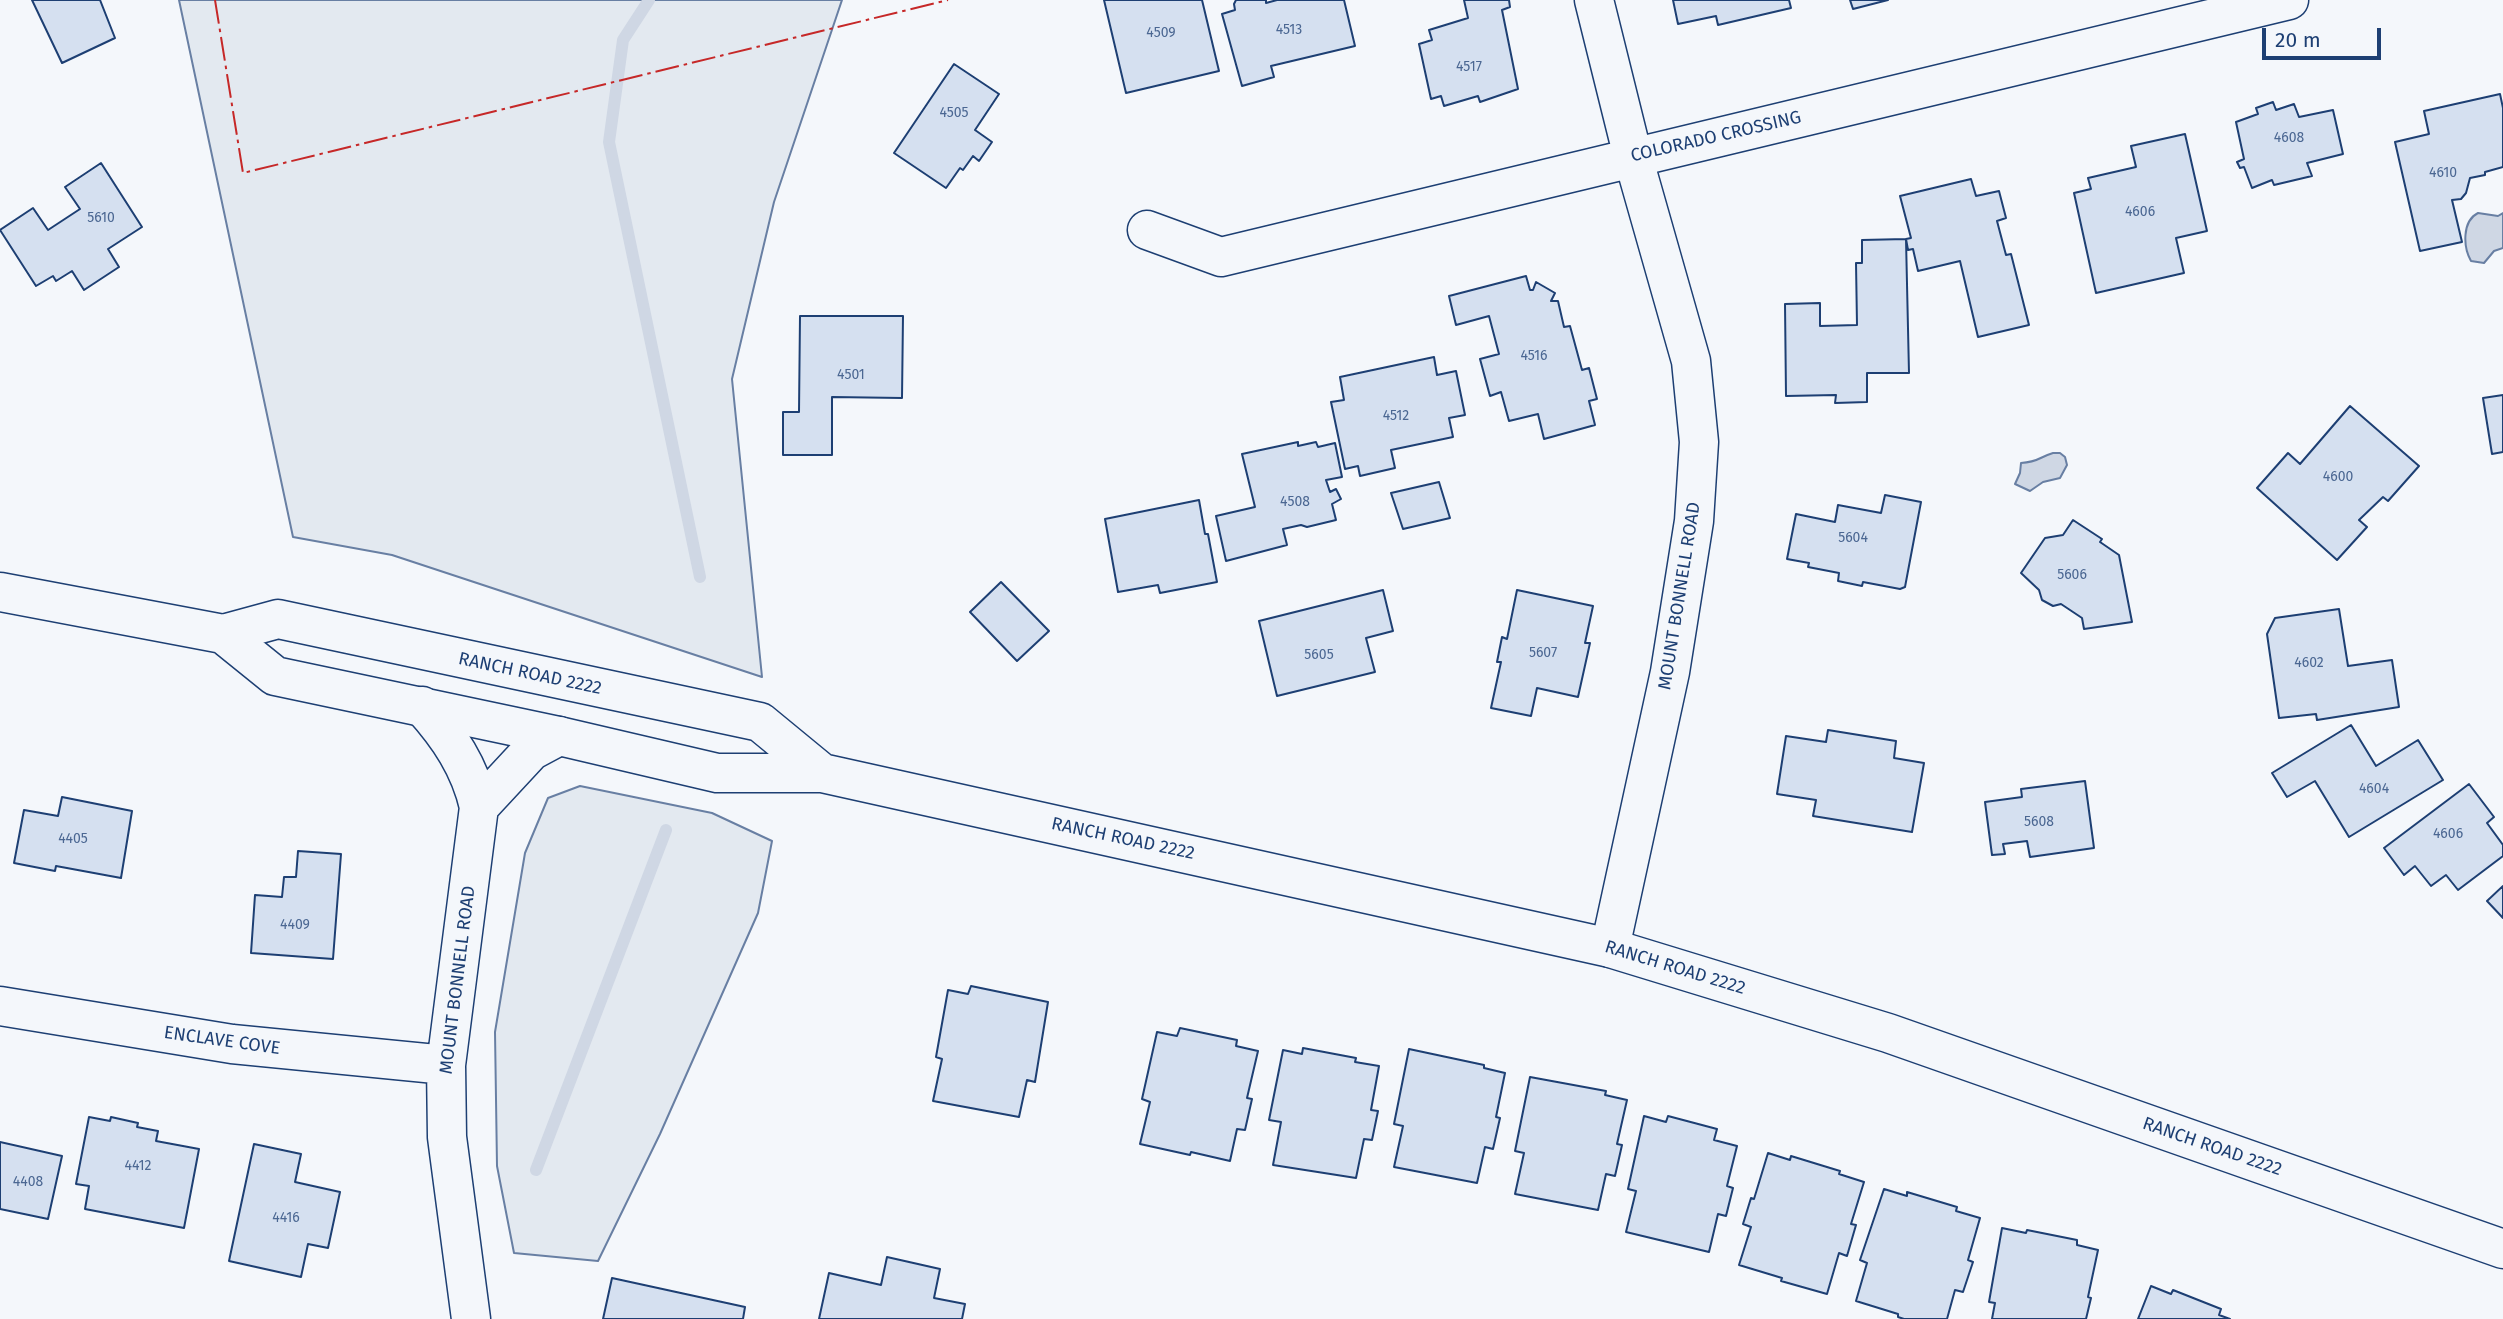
<!DOCTYPE html>
<style>
body{margin:0}
#map{position:relative;width:2503px;height:1319px;overflow:hidden;background:#f4f7fb;font-family:"Fira Sans",sans-serif}
canvas{display:block}
.scale{position:absolute;left:2262px;top:28px;width:119px;height:32px;box-sizing:border-box;border:4px solid #1d3f73;border-top:0;padding-left:9px;font-size:21px;line-height:24px;white-space:nowrap;color:#1d3f73;-webkit-text-stroke:5px #f4f7fb;paint-order:stroke}
</style>
<div id="map">
<canvas width="2503" height="1319"></canvas>
<div class="scale">20 m</div>
</div>
<script>
const ctx = document.querySelector('canvas').getContext('2d');
ctx.lineJoin = 'round';
function paint(path, color) { ctx.fillStyle = color; ctx.fill(path, 'evenodd'); }
function stroke(path, color, width, dash) { ctx.strokeStyle = color; ctx.lineWidth = width; ctx.lineCap = dash ? 'butt' : 'round'; ctx.setLineDash(dash || []); ctx.stroke(path); }
function label(font, color, halo, rows, align = 'center') {
  ctx.font = font + ' "Fira Sans",sans-serif'; ctx.lineWidth = 5; ctx.setLineDash([]); ctx.textBaseline = 'middle'; ctx.strokeStyle = halo; ctx.fillStyle = color; for (const [text, x, y, turn = 0] of rows) {
    ctx.save(); ctx.translate(x, y); ctx.rotate((+turn || 0) * Math.PI / 180); ctx.textAlign = isNaN(turn) ? turn : align; if (halo) ctx.strokeText(text, 0, 0); ctx.fillText(text, 0, 0); ctx.restore();
  }
}
const green = new Path2D(`
 M 179,0 L 842,0 L 774,202 L 732,379 L 762,677 L 392,555 L 293,537 Z
 M 580,786 L 712,813 L 772,841 L 758,913 L 660,1134 L 598,1261 L 514,1253 L 497,1166 L 495,1032 L 525,853 L 548,798 Z`);
const water = new Path2D(`
 M 2478,213 L 2498,216 L 2503,213 L 2503,248 L 2494,251 L 2484,263 L 2471,261 C 2463,247 2462,221 2478,213 Z
 M 2053,453 L 2060,453 L 2065,457 L 2067,465 L 2060,478 L 2043,482 L 2030,491 L 2015,484 L 2020,473 L 2021,463 C 2039,462 2039,457 2053,453 Z`);
const stream = new Path2D(`
 M 649,0 L 623,40 L 609,142 L 700,577
 M 536,1170 L 666,830`);
const building = new Path2D(`
 M 32,0 L 100,0 L 115,38 L 62,63 Z
 M 1104,0 L 1202,0 L 1219,71 L 1126,93 Z
 M 1236,0 L 1266,0 L 1266,3 L 1277,0 L 1344,0 L 1355,46 L 1271,66 L 1274,77 L 1242,86 L 1222,14 L 1235,10 L 1234,4 Z
 M 1464,0 L 1509,0 L 1510,7 L 1502,10 L 1518,89 L 1480,102 L 1478,96 L 1444,106 L 1441,96 L 1431,99 L 1419,44 L 1432,40 L 1429,30 L 1468,18 Z
 M 1673,0 L 1789,0 L 1791,8 L 1718,25 L 1716,16 L 1678,24 Z
 M 1850,0 L 1888,0 L 1853,9 Z
 M 954,64 L 999,94 L 975,130 L 992,142 L 979,161 L 973,156 L 963,170 L 960,168 L 946,188 L 894,153 Z
 M 2500,94 L 2503,108 L 2503,167 L 2485,172 L 2485,175 L 2470,178 L 2466,193 L 2461,199 L 2452,200 L 2462,242 L 2420,251 L 2395,142 L 2429,134 L 2424,111 Z
 M 2273,102 L 2276,110 L 2294,104 L 2299,117 L 2333,110 L 2343,154 L 2307,163 L 2312,176 L 2274,185 L 2272,180 L 2252,188 L 2244,167 L 2240,168 L 2237,162 L 2244,159 L 2236,122 L 2258,114 L 2256,108 Z
 M 2185,134 L 2207,231 L 2176,238 L 2184,273 L 2096,293 L 2074,193 L 2091,189 L 2088,178 L 2136,167 L 2131,146 Z
 M 101,163 L 142,227 L 108,249 L 119,267 L 84,290 L 72,271 L 56,281 L 53,276 L 36,286 L 0,230 L 33,208 L 48,230 L 80,209 L 65,187 Z
 M 1971,179 L 1976,196 L 1999,191 L 2006,218 L 1997,221 L 2006,255 L 2011,254 L 2029,325 L 1978,337 L 1960,261 L 1918,271 L 1913,249 L 1908,250 L 1906,239 L 1911,238 L 1900,196 Z
 M 1906,239 L 1909,373 L 1867,373 L 1867,402 L 1835,403 L 1836,395 L 1786,396 L 1785,304 L 1820,303 L 1820,326 L 1857,325 L 1856,263 L 1862,263 L 1862,240 Z
 M 1526,276 L 1530,290 L 1533,290 L 1536,282 L 1555,293 L 1551,301 L 1558,301 L 1564,327 L 1570,326 L 1582,370 L 1589,368 L 1597,399 L 1589,401 L 1595,425 L 1544,439 L 1538,414 L 1509,421 L 1501,392 L 1490,396 L 1480,359 L 1499,354 L 1489,316 L 1456,325 L 1449,296 Z
 M 800,316 L 903,316 L 902,398 L 832,397 L 832,455 L 783,455 L 783,412 L 799,412 Z
 M 1434,357 L 1437,375 L 1456,371 L 1465,415 L 1449,418 L 1453,437 L 1391,450 L 1395,468 L 1360,476 L 1358,466 L 1345,469 L 1331,402 L 1344,400 L 1340,377 Z
 M 2503,395 L 2503,452 L 2492,454 L 2483,398 Z
 M 2350,406 L 2419,466 L 2388,501 L 2383,497 L 2359,520 L 2367,527 L 2337,560 L 2257,488 L 2288,453 L 2300,464 Z
 M 1298,442 L 1298,446 L 1316,442 L 1318,447 L 1335,443 L 1342,477 L 1326,480 L 1330,492 L 1336,489 L 1341,499 L 1332,504 L 1336,520 L 1307,527 L 1301,525 L 1283,529 L 1287,545 L 1226,561 L 1216,516 L 1255,507 L 1242,454 Z
 M 1439,482 L 1450,518 L 1403,529 L 1391,493 Z
 M 1885,495 L 1921,502 L 1905,587 L 1900,589 L 1863,582 L 1862,586 L 1838,581 L 1839,573 L 1808,567 L 1809,563 L 1787,559 L 1796,514 L 1835,522 L 1838,505 L 1881,513 Z
 M 1199,500 L 1205,534 L 1208,534 L 1217,582 L 1160,593 L 1158,585 L 1118,592 L 1105,519 Z
 M 2073,520 L 2102,539 L 2100,542 L 2119,555 L 2132,622 L 2084,629 L 2082,618 L 2061,604 L 2053,606 L 2042,600 L 2039,590 L 2021,573 L 2045,538 L 2063,535 Z
 M 1001,582 L 1049,631 L 1017,661 L 970,612 Z
 M 1383,590 L 1393,631 L 1366,638 L 1375,672 L 1277,696 L 1259,621 Z
 M 1517,590 L 1593,606 L 1585,643 L 1590,643 L 1578,697 L 1537,688 L 1531,716 L 1491,708 L 1501,662 L 1497,662 L 1502,637 L 1507,639 Z
 M 2339,609 L 2348,666 L 2392,660 L 2399,707 L 2317,720 L 2316,714 L 2279,718 L 2267,634 L 2275,618 Z
 M 2351,725 L 2376,766 L 2418,740 L 2443,780 L 2349,837 L 2315,781 L 2287,797 L 2272,773 Z
 M 1828,730 L 1896,741 L 1894,758 L 1924,763 L 1912,832 L 1813,816 L 1816,800 L 1777,794 L 1786,736 L 1826,742 Z
 M 2085,781 L 2094,848 L 2030,857 L 2027,841 L 2003,844 L 2005,854 L 1992,855 L 1985,802 L 2022,797 L 2021,789 Z
 M 2469,784 L 2494,817 L 2487,823 L 2503,845 L 2503,856 L 2458,890 L 2446,875 L 2431,886 L 2415,866 L 2404,875 L 2384,848 Z
 M 62,797 L 132,811 L 121,878 L 56,866 L 55,871 L 14,863 L 24,810 L 58,816 Z
 M 298,851 L 341,854 L 333,959 L 251,953 L 255,895 L 282,897 L 284,877 L 296,877 Z
 M 2503,886 L 2503,918 L 2487,901 Z
 M 971,986 L 1048,1002 L 1035,1082 L 1027,1080 L 1019,1117 L 933,1101 L 942,1059 L 936,1057 L 948,990 L 968,994 Z
 M 1180,1028 L 1237,1040 L 1236,1046 L 1258,1051 L 1247,1098 L 1252,1099 L 1245,1130 L 1237,1129 L 1230,1161 L 1191,1152 L 1190,1155 L 1140,1144 L 1150,1102 L 1142,1099 L 1157,1032 L 1177,1036 Z
 M 1303,1048 L 1356,1058 L 1355,1062 L 1379,1066 L 1371,1110 L 1378,1111 L 1372,1140 L 1364,1139 L 1356,1178 L 1273,1165 L 1281,1122 L 1269,1120 L 1283,1050 L 1302,1054 Z
 M 1409,1049 L 1484,1065 L 1484,1068 L 1505,1073 L 1496,1117 L 1500,1118 L 1493,1149 L 1485,1147 L 1477,1183 L 1394,1167 L 1403,1126 L 1394,1124 Z
 M 1530,1077 L 1606,1091 L 1605,1095 L 1627,1100 L 1617,1144 L 1622,1145 L 1615,1176 L 1606,1174 L 1598,1210 L 1515,1194 L 1524,1153 L 1515,1151 Z
 M 1644,1116 L 1666,1122 L 1668,1116 L 1717,1129 L 1714,1140 L 1737,1146 L 1727,1186 L 1733,1188 L 1726,1216 L 1718,1214 L 1709,1252 L 1626,1232 L 1636,1191 L 1628,1189 Z
 M 89,1117 L 110,1121 L 111,1117 L 138,1123 L 137,1127 L 158,1131 L 156,1141 L 199,1149 L 184,1228 L 85,1209 L 89,1186 L 76,1184 Z
 M 0,1142 L 62,1156 L 48,1219 L 0,1209 Z
 M 254,1144 L 301,1154 L 295,1182 L 340,1192 L 328,1248 L 308,1244 L 301,1277 L 229,1261 Z
 M 1768,1153 L 1790,1160 L 1791,1156 L 1840,1171 L 1839,1174 L 1864,1182 L 1851,1224 L 1856,1225 L 1847,1256 L 1839,1253 L 1827,1294 L 1781,1281 L 1782,1278 L 1739,1265 L 1751,1227 L 1743,1224 L 1751,1198 L 1754,1199 Z
 M 1884,1189 L 1907,1196 L 1907,1192 L 1957,1207 L 1956,1211 L 1980,1218 L 1968,1260 L 1973,1262 L 1963,1292 L 1955,1290 L 1947,1319 L 1904,1319 L 1898,1317 L 1898,1314 L 1856,1301 L 1867,1263 L 1860,1260 Z
 M 2002,1228 L 2026,1233 L 2027,1230 L 2077,1240 L 2077,1245 L 2098,1250 L 2088,1297 L 2091,1298 L 2086,1319 L 1992,1319 L 1995,1303 L 1989,1302 Z
 M 887,1257 L 940,1269 L 934,1298 L 965,1304 L 962,1319 L 819,1319 L 829,1273 L 881,1285 Z
 M 612,1278 L 745,1307 L 743,1319 L 603,1319 Z
 M 2151,1286 L 2171,1294 L 2173,1290 L 2221,1309 L 2219,1315 L 2230,1319 L 2138,1319 Z`);
const minor = new Path2D(`
 M 1594,0 L 1633,157 L 1691,361 L 1699,442 L 1694,521 L 1670,672 L 1610,948
 M 1147,230 L 1221,257 L 2289,0
 M 422,706 C 449,736 470,767 479,807 L 446,1065 L 447,1137 L 471,1319
 M 479,807 L 531,751 L 559,736
 M 0,1006 L 232,1044 L 446,1065`);
const major = new Path2D(`
 M 0,592 L 223,634 L 278,619 L 760,722 L 822,773
 M 223,634 L 275,676 L 559,736 L 717,773 L 822,773 L 1610,948 L 1888,1033 L 2503,1249`);
const power = new Path2D(`
 M 215,0 L 243,173 L 948,0`);
const numberNames = [
 ["4513",1289,30],
 ["4509",1161,33],
 ["4517",1469,67],
 ["4505",954,113],
 ["4608",2289,138],
 ["4610",2443,173],
 ["4606",2140,212],
 ["5610",101,218],
 ["4516",1534,356],
 ["4501",851,375],
 ["4512",1396,416],
 ["4600",2338,477],
 ["4508",1295,502],
 ["5604",1853,538],
 ["5606",2072,575],
 ["5607",1543,653],
 ["5605",1319,655],
 ["4602",2309,663],
 ["4604",2374,789],
 ["5608",2039,822],
 ["4606",2448,834],
 ["4405",73,839],
 ["4409",295,925],
 ["4412",138,1166],
 ["4408",28,1182],
 ["4416",286,1218]
];
const streetNames = [
 ["COLORADO CROSSING",1716,137,-13],
 ["MOUNT BONNELL ROAD",1680,596,-81],
 ["RANCH ROAD 2222",530,674,12],
 ["RANCH ROAD 2222",1123,839,12],
 ["RANCH ROAD 2222",1675,968,17],
 ["MOUNT BONNELL ROAD",458,980,-83],
 ["ENCLAVE COVE",222,1041,8],
 ["RANCH ROAD 2222",2212,1147,19]
];
paint(green, '#e3e9f0');
stroke(green, '#687fa3', 2);
paint(water, '#cfd7e4');
stroke(water, '#687fa3', 2);
stroke(stream, '#cfd7e4', 12);
paint(building, '#d5e0f0');
stroke(building, '#1d3f73', 2);
stroke(minor, '#1d3f73', 41);
stroke(major, '#1d3f73', 41);
stroke(minor, '#f4f7fb', 38);
stroke(major, '#f4f7fb', 38);
stroke(power, '#c62828', 2, [24, 5, 3.5, 5]);
label('14px', '#4b6792', null, numberNames);
label('18px', '#1d3f73', '#f4f7fb', streetNames);
</script>
